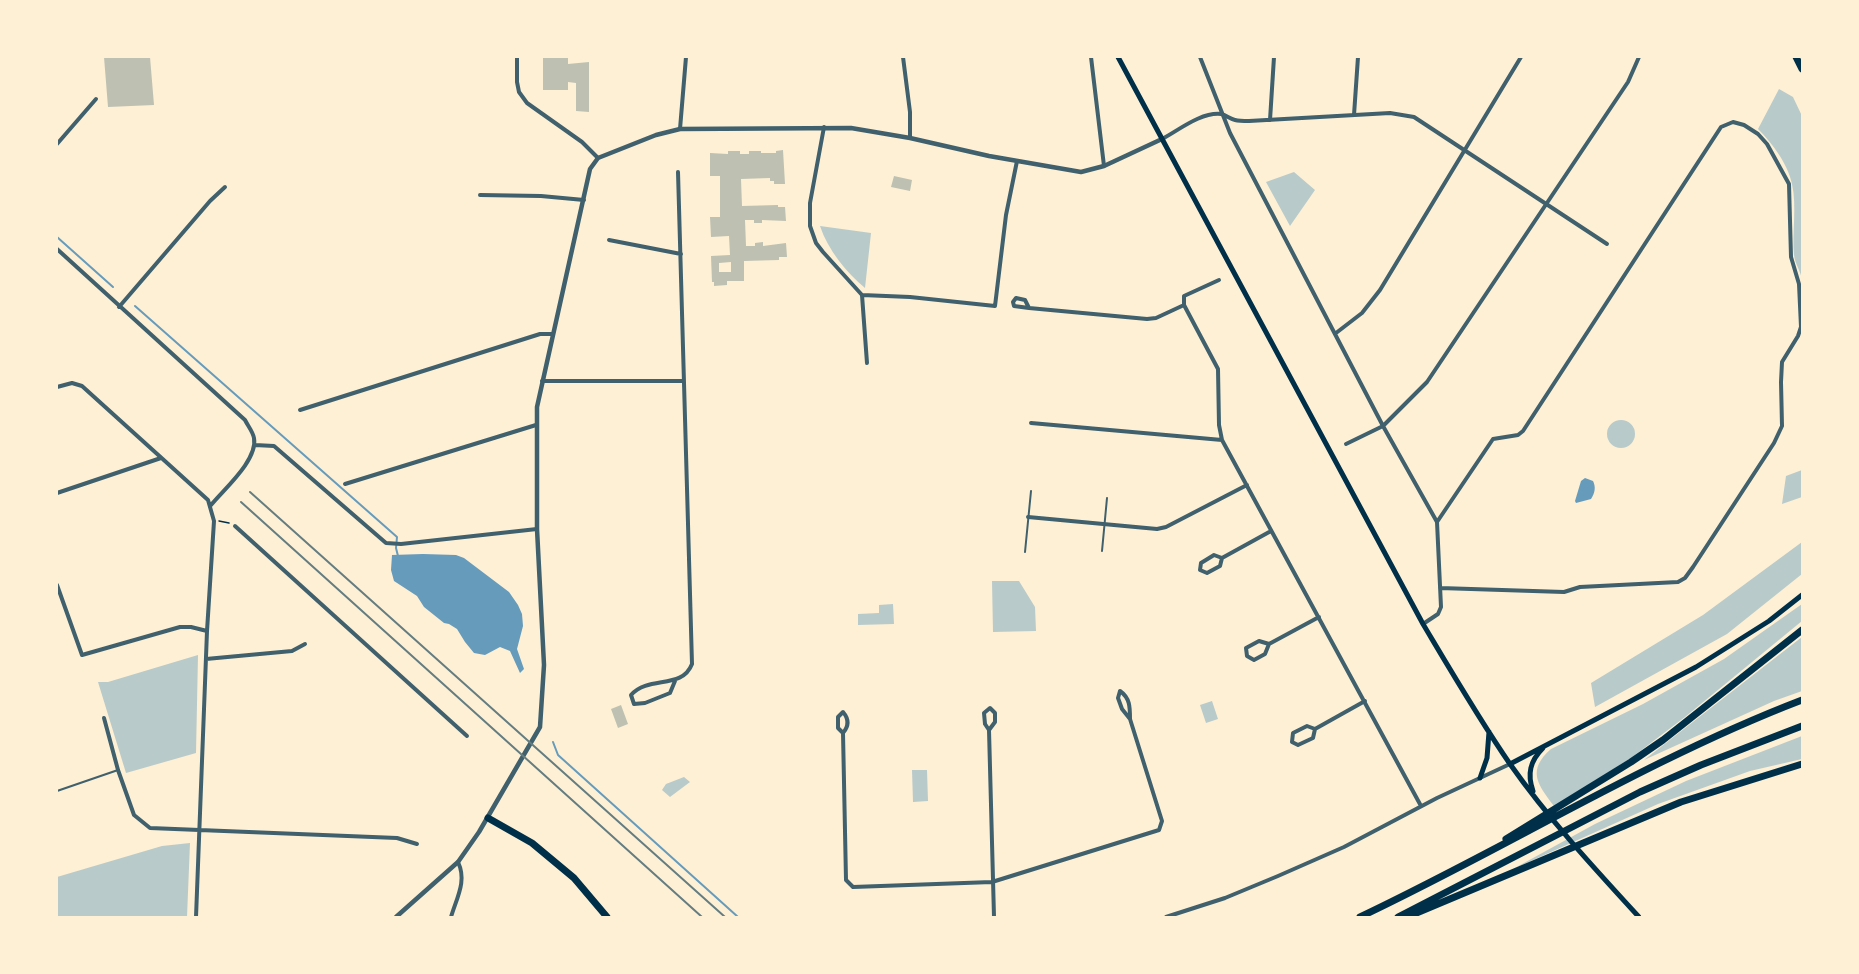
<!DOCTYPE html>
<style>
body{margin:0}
#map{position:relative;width:1859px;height:974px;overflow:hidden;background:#fdf0d5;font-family:Raleway,sans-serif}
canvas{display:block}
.frame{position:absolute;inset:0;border:58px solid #fdf0d5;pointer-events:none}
</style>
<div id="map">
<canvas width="1859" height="974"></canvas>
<div class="frame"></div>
</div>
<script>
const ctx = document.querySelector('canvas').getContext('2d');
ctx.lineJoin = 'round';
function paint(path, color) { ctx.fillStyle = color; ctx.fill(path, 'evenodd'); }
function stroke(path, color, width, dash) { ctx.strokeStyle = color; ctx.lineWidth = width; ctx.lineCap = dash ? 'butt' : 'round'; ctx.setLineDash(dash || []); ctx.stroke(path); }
const green = new Path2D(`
 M 1779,89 L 1793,97 L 1802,116 L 1802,282 C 1802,272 1795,265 1794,255 C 1792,233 1797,206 1792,184 C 1788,164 1772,143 1758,129 Z
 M 1294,172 L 1315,190 L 1290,226 L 1266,182 Z
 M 820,226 L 871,233 L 865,288 C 846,272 828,250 820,226 Z
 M1607 434a14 14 0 1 1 28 0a14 14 0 1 1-28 0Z
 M 1802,470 L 1802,497 L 1782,504 L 1786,476 Z
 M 1802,542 L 1802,574 L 1727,634 L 1595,707 L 1591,683 L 1703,615 Z
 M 992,581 L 1019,581 L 1035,607 L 1036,631 L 993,632 Z
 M 893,604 L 894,624 L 858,625 L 858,614 L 879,613 L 879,605 Z
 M 1802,604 L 1802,621 L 1685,717 L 1631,758 L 1554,806 C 1537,784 1527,770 1551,749 L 1643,704 L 1724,659 Z
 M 1802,637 L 1802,691 L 1774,701 L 1644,760 Z
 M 198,655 L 196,753 L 126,773 L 98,682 L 108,682 Z
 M 1212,701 L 1218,719 L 1206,723 L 1200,705 Z
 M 1802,736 L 1802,759 L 1750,771 L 1658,804 L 1513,869 L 1595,824 L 1686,781 Z
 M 912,770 L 927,770 L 928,801 L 913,802 Z
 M 684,777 L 690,782 L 670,797 L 662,790 L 666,784 Z
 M 190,843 L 187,917 L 57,917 L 57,877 L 162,846 Z`);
const water = new Path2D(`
 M 1585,478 L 1593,481 C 1596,487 1595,493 1591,499 L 1576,503 L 1575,501 L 1581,481 Z
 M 423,554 L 456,555 L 464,558 L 509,592 L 518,605 L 522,614 L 523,626 L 517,649 L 524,669 L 520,673 L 510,651 L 500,647 L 485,655 L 474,653 L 465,642 L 457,629 L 449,624 L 444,623 L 424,607 L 417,596 L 394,581 L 391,570 L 392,555 Z`);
const stream = new Path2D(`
 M 57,237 L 113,287
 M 135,306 L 397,537 L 396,548 L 398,556
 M 553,742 L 558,755 L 738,917`);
const building = new Path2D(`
 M 104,57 L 150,57 L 154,105 L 108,107 Z
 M 543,57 L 568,57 L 568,64 L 589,62 L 589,112 L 576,111 L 576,83 L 568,82 L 568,90 L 543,90 Z
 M 783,150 L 785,184 L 774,184 L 774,181 L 770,181 L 770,178 L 741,179 L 742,206 L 778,205 L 778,207 L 785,207 L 786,221 L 762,220 L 762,223 L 754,223 L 754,220 L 745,220 L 746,246 L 755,246 L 755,243 L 763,242 L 763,246 L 786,243 L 787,257 L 779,257 L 779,260 L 744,261 L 744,281 L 727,281 L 727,285 L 714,286 L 714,282 L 712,282 L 711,256 L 730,255 L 729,236 L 711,237 L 710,217 L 720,217 L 720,176 L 710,176 L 710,153 L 728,154 L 728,151 L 740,151 L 740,154 L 749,154 L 749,151 L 761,151 L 761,153 L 776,153 L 776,151 ZM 731,262 L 731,272 L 719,272 L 719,263 Z
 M 894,176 L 912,180 L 910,191 L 891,187 Z
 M 621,705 L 628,724 L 618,728 L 611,709 Z`);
const path = new Path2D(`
 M 219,521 L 229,523`);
const service = new Path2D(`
 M 1102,551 L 1107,498
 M 1025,552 L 1031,491
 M 57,791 L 118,770`);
const minor = new Path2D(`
 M 517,57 L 517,82 L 519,92 L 527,103 L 582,142 L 598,158
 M 903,57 L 910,112 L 910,138
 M 1091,57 L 1104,166
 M 1200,57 L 1230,133 L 1383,426 L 1437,522 L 1441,607 L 1438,614 L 1423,624
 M 1354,115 L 1358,57
 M 1270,120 L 1274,57
 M 824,127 L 810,203 L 810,226 L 816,243 L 823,252 L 862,295 L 867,363
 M 680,129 L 686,57
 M 1162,139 C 1179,130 1201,112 1221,114 C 1226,115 1230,119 1235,120 C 1239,121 1245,121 1249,121 L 1390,113 L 1414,117 L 1607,244
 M 57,144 L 96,99
 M 480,195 L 541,196 L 584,200
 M 609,240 L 681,254
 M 57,249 L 245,420 C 248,426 253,432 254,438 C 258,460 224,489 211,505
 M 862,295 L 910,297 L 995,306 L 1006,215 L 1017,161
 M 1184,305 L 1184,296 L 1219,280
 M 119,307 L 210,201 L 225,187
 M 1029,308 L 1014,306 L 1013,302 L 1016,298 L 1025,300 L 1029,308 L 1147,319 L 1156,318 L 1184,305 L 1218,369 L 1219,425 L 1222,440 L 1421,806
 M 1336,333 L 1362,313 L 1380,290 L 1521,57
 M 542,381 L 684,381
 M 57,387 L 72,383 L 82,386 L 208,500 L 214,521 L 207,631 L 196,917
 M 300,410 L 540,334 L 553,334
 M 1031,423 L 1222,440
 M 1346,444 L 1383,426 L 1427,382 L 1628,82 L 1639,57
 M 255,445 L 274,446 L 386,543 L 401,544 L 537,529
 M 345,484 L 536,425
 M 57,493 L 161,458
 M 1028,517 L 1157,529 L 1166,527 L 1247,485
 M 1437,522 L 1493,439 L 1518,435 L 1523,431 L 1721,127 L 1733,122 L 1744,125 L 1758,134 L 1767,144 L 1789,184 L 1791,257 L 1799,284 L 1801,327 L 1798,336 L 1782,362 L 1781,382 L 1782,426 L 1774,443 L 1693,567 L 1685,578 L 1678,582 L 1580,587 L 1564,592 L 1440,588
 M 235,526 L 467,736
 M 1222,558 L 1220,566 L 1207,573 L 1200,570 L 1201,563 L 1214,555 L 1222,558 L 1271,531
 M 57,585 L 82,655 L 180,627 L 191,627 L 207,631
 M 1269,644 L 1265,654 L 1254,660 L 1247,656 L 1246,648 L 1259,641 L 1269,644 L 1319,617
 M 206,659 L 292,651 L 305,644
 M 675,681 L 670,693 L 645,703 L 634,704 L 631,695 C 649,675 682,690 692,664 L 678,172
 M 104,718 L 118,770 L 134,815 L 150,828 L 397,838 L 417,844
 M 1315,729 L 1313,738 L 1298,745 L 1292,742 L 1293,733 L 1307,726 L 1315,729 L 1365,701
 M 989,730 L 995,722 L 995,713 L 990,708 L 984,713 L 985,724 L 989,730 L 994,917
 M 843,733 L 838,728 L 838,717 L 843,712 C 849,719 849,726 843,733 L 846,880 L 853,887 L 992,882 L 1159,830 L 1162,821 L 1130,719 C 1130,707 1130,698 1120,691 L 1118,698 L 1122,709 L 1130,719
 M 451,917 C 457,897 467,881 458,862
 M 1166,917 L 1225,898 L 1278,876 L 1344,847 L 1437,798 L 1510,764`);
const tertiary = new Path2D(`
 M 396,917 L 458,862 L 479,832 L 540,727 L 544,665 L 537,529 L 537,407 L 590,169 L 598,158 L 656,135 L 680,129 L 851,128 L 910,138 L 989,156 L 1081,172 L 1104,166 L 1162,139`);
const secondary = new Path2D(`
 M 1118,57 L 1423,624 C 1451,671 1479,719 1510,764 C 1548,818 1594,868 1639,917
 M 1510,764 L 1696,667 L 1769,621 L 1802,595
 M 1480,778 L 1487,758 L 1489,732
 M 1533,791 C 1527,774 1530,761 1543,748`);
const motorway = new Path2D(`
 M 1796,57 L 1802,69
 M 488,818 L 532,843 L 574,878 L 607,917
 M 1506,839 L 1631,762 L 1663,740 L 1802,630
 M 1360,917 C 1508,847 1648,759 1802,700
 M 1398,917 L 1640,792 L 1701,765 L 1802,726
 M 1407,917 L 1681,802 L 1802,764`);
const rail = new Path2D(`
 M 250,492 L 725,917
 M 241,502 L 702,917`);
paint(green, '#b9caca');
paint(water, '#669bbc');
stroke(stream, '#669bbc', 2);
paint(building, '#bec0b2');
stroke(path, '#003049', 1.5);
stroke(service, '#3f606c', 2);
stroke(minor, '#3f606c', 4);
stroke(tertiary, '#3f606c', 4.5);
stroke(secondary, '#003049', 5);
stroke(motorway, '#003049', 7);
stroke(rail, '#657d81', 2);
</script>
